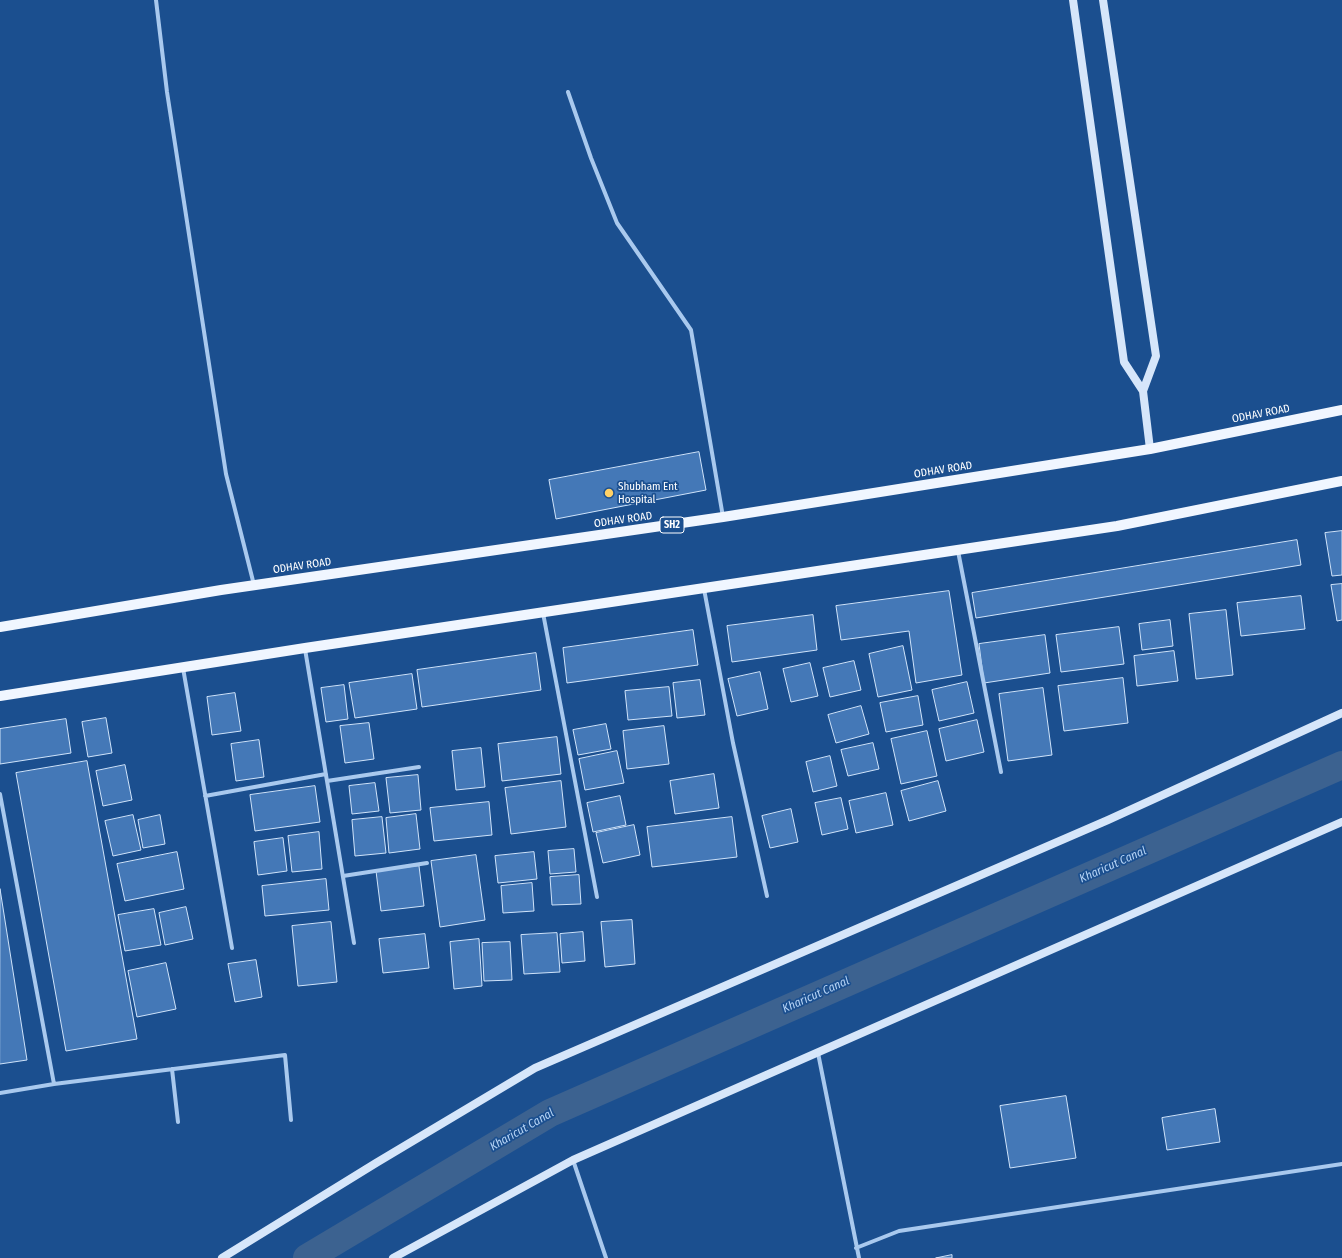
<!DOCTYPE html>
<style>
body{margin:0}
canvas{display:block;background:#1b4f8f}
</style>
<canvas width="1342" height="1258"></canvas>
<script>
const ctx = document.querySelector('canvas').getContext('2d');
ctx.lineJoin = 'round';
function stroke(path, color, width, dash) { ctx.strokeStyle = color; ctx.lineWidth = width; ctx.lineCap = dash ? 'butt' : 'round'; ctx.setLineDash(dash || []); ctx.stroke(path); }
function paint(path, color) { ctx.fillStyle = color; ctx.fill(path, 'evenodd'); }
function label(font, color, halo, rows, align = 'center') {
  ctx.font = font + ' "Fira Sans Condensed",sans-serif'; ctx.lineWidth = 3.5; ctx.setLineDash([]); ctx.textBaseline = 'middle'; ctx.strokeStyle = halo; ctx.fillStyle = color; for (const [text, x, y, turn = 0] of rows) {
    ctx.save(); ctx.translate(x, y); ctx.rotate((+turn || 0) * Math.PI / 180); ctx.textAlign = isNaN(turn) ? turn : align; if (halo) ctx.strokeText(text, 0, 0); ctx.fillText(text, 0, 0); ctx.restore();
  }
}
const canal = new Path2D(`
 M 307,1258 L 550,1113 L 1342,765`);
const building = new Path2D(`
 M 699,452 L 706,490 L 556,519 L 549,480 Z
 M 1342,531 L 1342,575 L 1332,576 L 1325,533 Z
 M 1297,540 L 1301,565 L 976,618 L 972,593 Z
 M 1342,584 L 1342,620 L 1337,621 L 1331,585 Z
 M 949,591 L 962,675 L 916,683 L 909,631 L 841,640 L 836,606 Z
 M 1301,596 L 1305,629 L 1241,636 L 1237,603 Z
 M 1226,610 L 1233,675 L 1196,679 L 1189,614 Z
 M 813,615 L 817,650 L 732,662 L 727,626 Z
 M 1170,620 L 1173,646 L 1142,650 L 1139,624 Z
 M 1119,627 L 1124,664 L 1061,672 L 1056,635 Z
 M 693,630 L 698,665 L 567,683 L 563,648 Z
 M 1045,635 L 1050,673 L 984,683 L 979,644 Z
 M 903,646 L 912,690 L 878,697 L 869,654 Z
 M 1174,651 L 1178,681 L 1137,686 L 1134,656 Z
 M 536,653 L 541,690 L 422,707 L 417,670 Z
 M 854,661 L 861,690 L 830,697 L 823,668 Z
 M 810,663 L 818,696 L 791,702 L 783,669 Z
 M 760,672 L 768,709 L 737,716 L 728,679 Z
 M 412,674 L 417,709 L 355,718 L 349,683 Z
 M 1123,678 L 1128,723 L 1064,731 L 1058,686 Z
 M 700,680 L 705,715 L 677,718 L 673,683 Z
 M 967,682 L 974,713 L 939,721 L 932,690 Z
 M 344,685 L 348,719 L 326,722 L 321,688 Z
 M 669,687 L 672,716 L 628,720 L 625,691 Z
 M 1043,688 L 1052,755 L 1008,761 L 999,694 Z
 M 235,693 L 241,731 L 212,735 L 207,697 Z
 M 918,696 L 923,725 L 886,732 L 880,703 Z
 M 861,706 L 869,734 L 836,743 L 828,715 Z
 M 106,718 L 112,753 L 88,757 L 82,722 Z
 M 66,719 L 71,753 L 0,764 L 0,729 Z
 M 977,720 L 984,752 L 946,761 L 939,729 Z
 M 369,723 L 374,759 L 345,763 L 340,726 Z
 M 606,724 L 611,749 L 578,755 L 573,730 Z
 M 664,726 L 669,764 L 627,769 L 623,731 Z
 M 927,731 L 937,776 L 901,784 L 891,739 Z
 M 557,737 L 561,774 L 502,781 L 498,744 Z
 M 259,740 L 264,777 L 236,781 L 231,744 Z
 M 873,743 L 879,769 L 848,776 L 841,750 Z
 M 481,748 L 485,787 L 456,790 L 452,751 Z
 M 617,751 L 624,783 L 585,790 L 579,759 Z
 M 830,756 L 837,786 L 813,792 L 806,762 Z
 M 87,761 L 137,1039 L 66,1051 L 16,773 Z
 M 125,765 L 132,800 L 103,806 L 96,771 Z
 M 714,774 L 719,808 L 675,814 L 670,781 Z
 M 418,775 L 421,810 L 390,813 L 386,778 Z
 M 561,781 L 566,827 L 511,834 L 505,788 Z
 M 938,781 L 946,811 L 909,821 L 901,791 Z
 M 375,783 L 379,811 L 352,814 L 349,786 Z
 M 315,786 L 320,822 L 255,831 L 250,795 Z
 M 886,793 L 893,825 L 856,833 L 849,801 Z
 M 620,796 L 626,825 L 593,832 L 587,803 Z
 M 841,798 L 848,829 L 822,835 L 815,803 Z
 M 489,802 L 492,835 L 434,841 L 430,808 Z
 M 791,809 L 798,842 L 770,848 L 762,816 Z
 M 416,814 L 420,849 L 389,853 L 386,818 Z
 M 133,815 L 141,850 L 113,856 L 105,821 Z
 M 160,815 L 165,844 L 143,848 L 138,820 Z
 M 382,817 L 386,853 L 355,856 L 352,820 Z
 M 732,817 L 737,857 L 652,867 L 647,827 Z
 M 634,825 L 640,855 L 603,863 L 596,833 Z
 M 319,832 L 322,869 L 292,872 L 288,836 Z
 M 283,838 L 287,871 L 258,875 L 254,842 Z
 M 574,849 L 576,872 L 550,874 L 548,851 Z
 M 177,852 L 184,889 L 125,901 L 117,864 Z
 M 534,852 L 537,879 L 498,883 L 495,856 Z
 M 476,855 L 485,920 L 440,927 L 431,861 Z
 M 419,866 L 424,906 L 381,911 L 376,871 Z
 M 579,875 L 581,904 L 552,905 L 550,877 Z
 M 326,879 L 329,910 L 265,916 L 262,886 Z
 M 532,883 L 534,911 L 503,913 L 501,886 Z
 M 0,889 L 27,1060 L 0,1064 Z
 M 186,907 L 193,939 L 165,945 L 159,913 Z
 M 154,909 L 161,945 L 125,951 L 118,915 Z
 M 632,920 L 635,964 L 605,967 L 601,922 Z
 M 331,922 L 337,982 L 298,986 L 292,926 Z
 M 583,932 L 585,961 L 562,963 L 560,934 Z
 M 557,933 L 560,972 L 524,974 L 521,935 Z
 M 425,934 L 429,968 L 383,973 L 379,939 Z
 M 479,939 L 482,986 L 454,989 L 450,942 Z
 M 510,942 L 512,980 L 484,981 L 482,943 Z
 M 256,960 L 262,997 L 235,1002 L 228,964 Z
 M 166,963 L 176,1009 L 137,1017 L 128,971 Z
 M 1066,1096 L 1076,1158 L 1010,1168 L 1000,1106 Z
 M 1215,1109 L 1220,1142 L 1167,1150 L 1162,1118 Z
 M 952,1255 L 952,1258 L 936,1258 Z`);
const street = new Path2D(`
 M 156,0 L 167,92 L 226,474 L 254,585
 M 568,92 L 591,158 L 617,223 L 691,330 L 723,517
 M 958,551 L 1001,772
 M 704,589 L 733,743 L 767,896
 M 543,613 L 597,897
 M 305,649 L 354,943
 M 183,668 L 232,948
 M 327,781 L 419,767
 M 0,794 L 54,1084 L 0,1093
 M 205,796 L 326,774
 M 343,876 L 427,863
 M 818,1053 L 859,1258
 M 172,1069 L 178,1122
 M 54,1084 L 285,1055 L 291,1120
 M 573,1160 L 606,1258
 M 856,1248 L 899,1231 L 1342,1164`);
const secondary = new Path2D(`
 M 1073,0 L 1124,362 L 1143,391 L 1150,449
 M 1103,0 L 1156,356 L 1143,391
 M 222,1258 L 376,1163 L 535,1068 L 1108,820 L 1342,713
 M 393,1258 L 573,1160 L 1342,822`);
const primary = new Path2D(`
 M 0,627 L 221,590 L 723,517 L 1150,449 L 1342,410
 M 0,696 L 305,648 L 1117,526 L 1342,481`);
const markers = [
 [609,493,5,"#ffd166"]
];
const shields = [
 [672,525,24]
];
const shieldNames = [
 ["SH2",672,525]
];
const streetNames = [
 ["ODHAV ROAD",1261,414,-11],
 ["ODHAV ROAD",943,470,-9],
 ["ODHAV ROAD",623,520,-8],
 ["ODHAV ROAD",302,566,-8]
];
const poiNames = [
 ["Shubham Ent",618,487],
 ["Hospital",618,500]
];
const waterNames = [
 ["Kharicut Canal",1113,865,-24],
 ["Kharicut Canal",816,995,-24],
 ["Kharicut Canal",522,1130,-30]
];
stroke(canal, '#3c6290', 28);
paint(building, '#4478b7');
stroke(building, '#cfe3fa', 1);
stroke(street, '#a9c9ee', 4);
stroke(secondary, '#d6e6fa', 8);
stroke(primary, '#f0f6ff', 10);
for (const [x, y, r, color] of markers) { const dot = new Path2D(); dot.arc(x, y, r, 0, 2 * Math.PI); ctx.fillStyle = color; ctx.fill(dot); stroke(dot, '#1b4f8f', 1.5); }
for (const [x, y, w] of shields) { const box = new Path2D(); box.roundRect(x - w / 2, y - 8, w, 16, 3); ctx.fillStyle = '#1b4f8f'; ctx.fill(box); stroke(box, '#fff', 1); }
label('bold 10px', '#fff', null, shieldNames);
label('11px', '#fff', '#1b4f8f', streetNames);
label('11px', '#fff', '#1b4f8f', poiNames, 'left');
label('italic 12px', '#b5d3f5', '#1b4f8f', waterNames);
</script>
